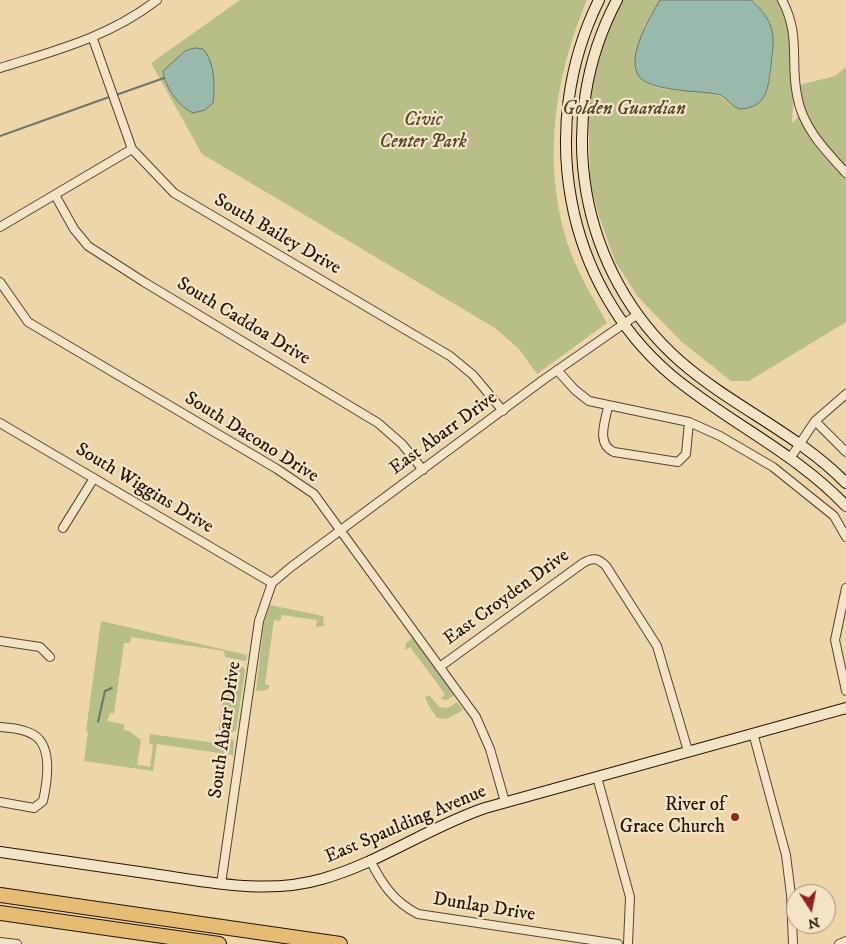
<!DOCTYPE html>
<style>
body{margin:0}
#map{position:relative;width:846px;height:944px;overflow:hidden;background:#ecd6aa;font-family:"IM FELL DW Pica",serif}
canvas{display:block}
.north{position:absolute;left:786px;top:884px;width:50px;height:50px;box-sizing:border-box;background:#f3e4c8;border:1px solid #a19179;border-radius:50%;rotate:169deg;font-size:14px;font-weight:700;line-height:20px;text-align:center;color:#261403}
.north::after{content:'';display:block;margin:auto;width:18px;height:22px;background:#8f2418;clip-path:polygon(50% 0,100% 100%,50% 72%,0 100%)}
</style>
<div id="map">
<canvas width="846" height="944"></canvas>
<div class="north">N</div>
</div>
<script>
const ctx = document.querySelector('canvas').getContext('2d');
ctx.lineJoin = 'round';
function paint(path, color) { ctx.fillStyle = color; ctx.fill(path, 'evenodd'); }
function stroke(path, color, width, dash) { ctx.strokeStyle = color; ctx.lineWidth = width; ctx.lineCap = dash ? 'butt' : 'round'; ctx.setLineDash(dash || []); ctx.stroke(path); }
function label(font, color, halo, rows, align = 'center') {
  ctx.font = font + ' "IM FELL DW Pica",serif'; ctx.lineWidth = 4.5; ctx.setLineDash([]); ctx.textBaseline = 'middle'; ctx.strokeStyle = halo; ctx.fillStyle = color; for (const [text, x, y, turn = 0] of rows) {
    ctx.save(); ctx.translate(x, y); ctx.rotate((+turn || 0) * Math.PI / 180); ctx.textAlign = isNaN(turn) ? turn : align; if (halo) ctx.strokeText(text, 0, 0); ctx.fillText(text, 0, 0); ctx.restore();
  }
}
const green = new Path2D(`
 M 240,0 L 587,0 C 553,80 540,172 572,256 C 581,279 595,301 607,323 L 537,374 L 519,349 L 495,328 L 202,154 L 151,63 Z
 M 621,0 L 660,0 L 644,27 L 641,78 C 664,101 710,80 731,105 L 770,81 C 772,48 781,24 751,0 L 778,0 C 795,33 795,86 792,123 L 802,113 L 799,85 L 835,76 L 846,67 L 846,322 L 749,381 L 731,381 L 682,342 L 638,297 L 615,261 L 599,216 L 590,183 L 588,92 L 599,47 Z
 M 270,605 L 323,616 L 324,626 L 316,627 L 317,620 L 282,615 L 280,621 L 274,620 L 265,684 L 270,686 L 267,690 L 256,691 L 264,622 Z
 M 101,621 L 247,655 L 246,661 L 225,657 L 224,651 L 131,637 L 130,643 L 124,643 L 114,713 L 110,713 L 107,721 L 124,724 L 124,730 L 129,731 L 141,740 L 137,765 L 150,767 L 153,745 L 149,744 L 150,734 L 215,743 L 217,737 L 232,739 L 234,742 L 233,755 L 157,744 L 153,771 L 84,761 L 88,732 L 86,731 Z
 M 414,637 L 456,694 L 447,700 L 441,699 L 445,694 L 410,647 L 405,650 L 406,643 Z
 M 228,665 L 243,667 L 245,670 L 236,730 L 233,732 L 219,730 L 219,724 L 222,724 L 220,722 Z
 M 429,695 L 439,707 L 448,708 L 457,702 L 463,710 L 447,719 L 437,718 C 433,712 428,706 425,697 Z`);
const water = new Path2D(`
 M 660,0 L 751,0 C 758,6 766,15 770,24 C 776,39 772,51 771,66 C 768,89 767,108 739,109 C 731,106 727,98 720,95 C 710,92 697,92 686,91 C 673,89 656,88 644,81 C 620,66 650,17 660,0 Z
 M 195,48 L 203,49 C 215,63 215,85 213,103 L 205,110 L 193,113 C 178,106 165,87 163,71 L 185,51 Z`);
const stream = new Path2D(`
 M 116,95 L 164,78
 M 0,136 L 112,96
 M 98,722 L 105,691 L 112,688`);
const street = new Path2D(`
 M 782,0 C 801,36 790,60 797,95 C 802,127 825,150 846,173
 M 93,39 L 132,149 L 174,193 L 450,356 L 473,375 L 503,411
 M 0,68 C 57,50 109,37 157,0
 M 55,195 L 74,229 L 88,246 L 144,282 L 378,423 L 402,444 L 423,470
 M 0,227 L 132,149
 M 0,282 L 28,322 L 277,469 L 314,494 L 476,717 L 490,749 L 505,802
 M 557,370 L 575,390 L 589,401 L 689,422 L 720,436 L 773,467 L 834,516 L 846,537
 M 608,407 C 605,422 596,444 614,452 L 678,462 L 686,454 L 689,422
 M 815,421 L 846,452
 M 0,423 L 272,583
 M 791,457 L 815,421 L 846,394
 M 63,528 L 94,478
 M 846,588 L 835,640 L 846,691
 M 0,641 L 40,647 L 50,657
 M 441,666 L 583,563 C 593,557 598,558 606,566 L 657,646 L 688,751
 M 0,727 C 12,728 24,729 34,735 C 53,747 47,783 43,801 L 34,808 L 0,802
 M 753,733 L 786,855 L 791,895 L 793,944
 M 597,777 L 630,897 L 628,944
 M 370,860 C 382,884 394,902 418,914 L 618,944
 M 221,884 L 259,621 L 272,583 L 291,567 L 543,380 L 638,314
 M 0,942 L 17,944
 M 839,944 L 846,941`);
const secondary = new Path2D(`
 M 599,0 C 537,125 563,283 671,375 C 727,422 795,452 846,506
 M 617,0 C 553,120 578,272 681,362 C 733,407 798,434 846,483
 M 0,852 C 51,859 102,867 153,874 C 209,882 267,895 322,879 C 379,863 429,827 485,808 L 846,708`);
const highway = new Path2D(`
 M 0,895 L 340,944
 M 0,913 L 219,944`);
const markers = [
 [735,817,5,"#8f2418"]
];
const parkNames = [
 ["Golden Guardian",624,110],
 ["Civic",423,121],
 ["Center Park",423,143]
];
const streetNames = [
 ["South Bailey Drive",277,235,30],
 ["South Caddoa Drive",243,322,31],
 ["East Abarr Drive",444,434,-36],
 ["South Dacono Drive",251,438,32],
 ["South Wiggins Drive",144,489,31],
 ["East Croyden Drive",507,598,-36],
 ["South Abarr Drive",226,730,-82],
 ["East Spaulding Avenue",406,825,-23],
 ["Dunlap Drive",484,908,9]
];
const poiNames = [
 ["River of",725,806],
 ["Grace Church",725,828]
];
paint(green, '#b8be88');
paint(water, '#99b9ac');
stroke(water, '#6b7768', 1);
stroke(stream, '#6b7768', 2);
stroke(street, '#58442d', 10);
stroke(secondary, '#261403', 12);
stroke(highway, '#261403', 16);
stroke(street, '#f3e4c8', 8);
stroke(secondary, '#f3e4c8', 10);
stroke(highway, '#e6bb75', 14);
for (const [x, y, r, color] of markers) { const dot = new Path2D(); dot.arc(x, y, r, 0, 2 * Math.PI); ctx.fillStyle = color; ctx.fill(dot); stroke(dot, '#f3e4c8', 2); }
label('italic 19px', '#52472b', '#f3e4c8', parkNames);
label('19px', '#261403', '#f3e4c8', streetNames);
label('19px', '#261403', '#f3e4c8', poiNames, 'right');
</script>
